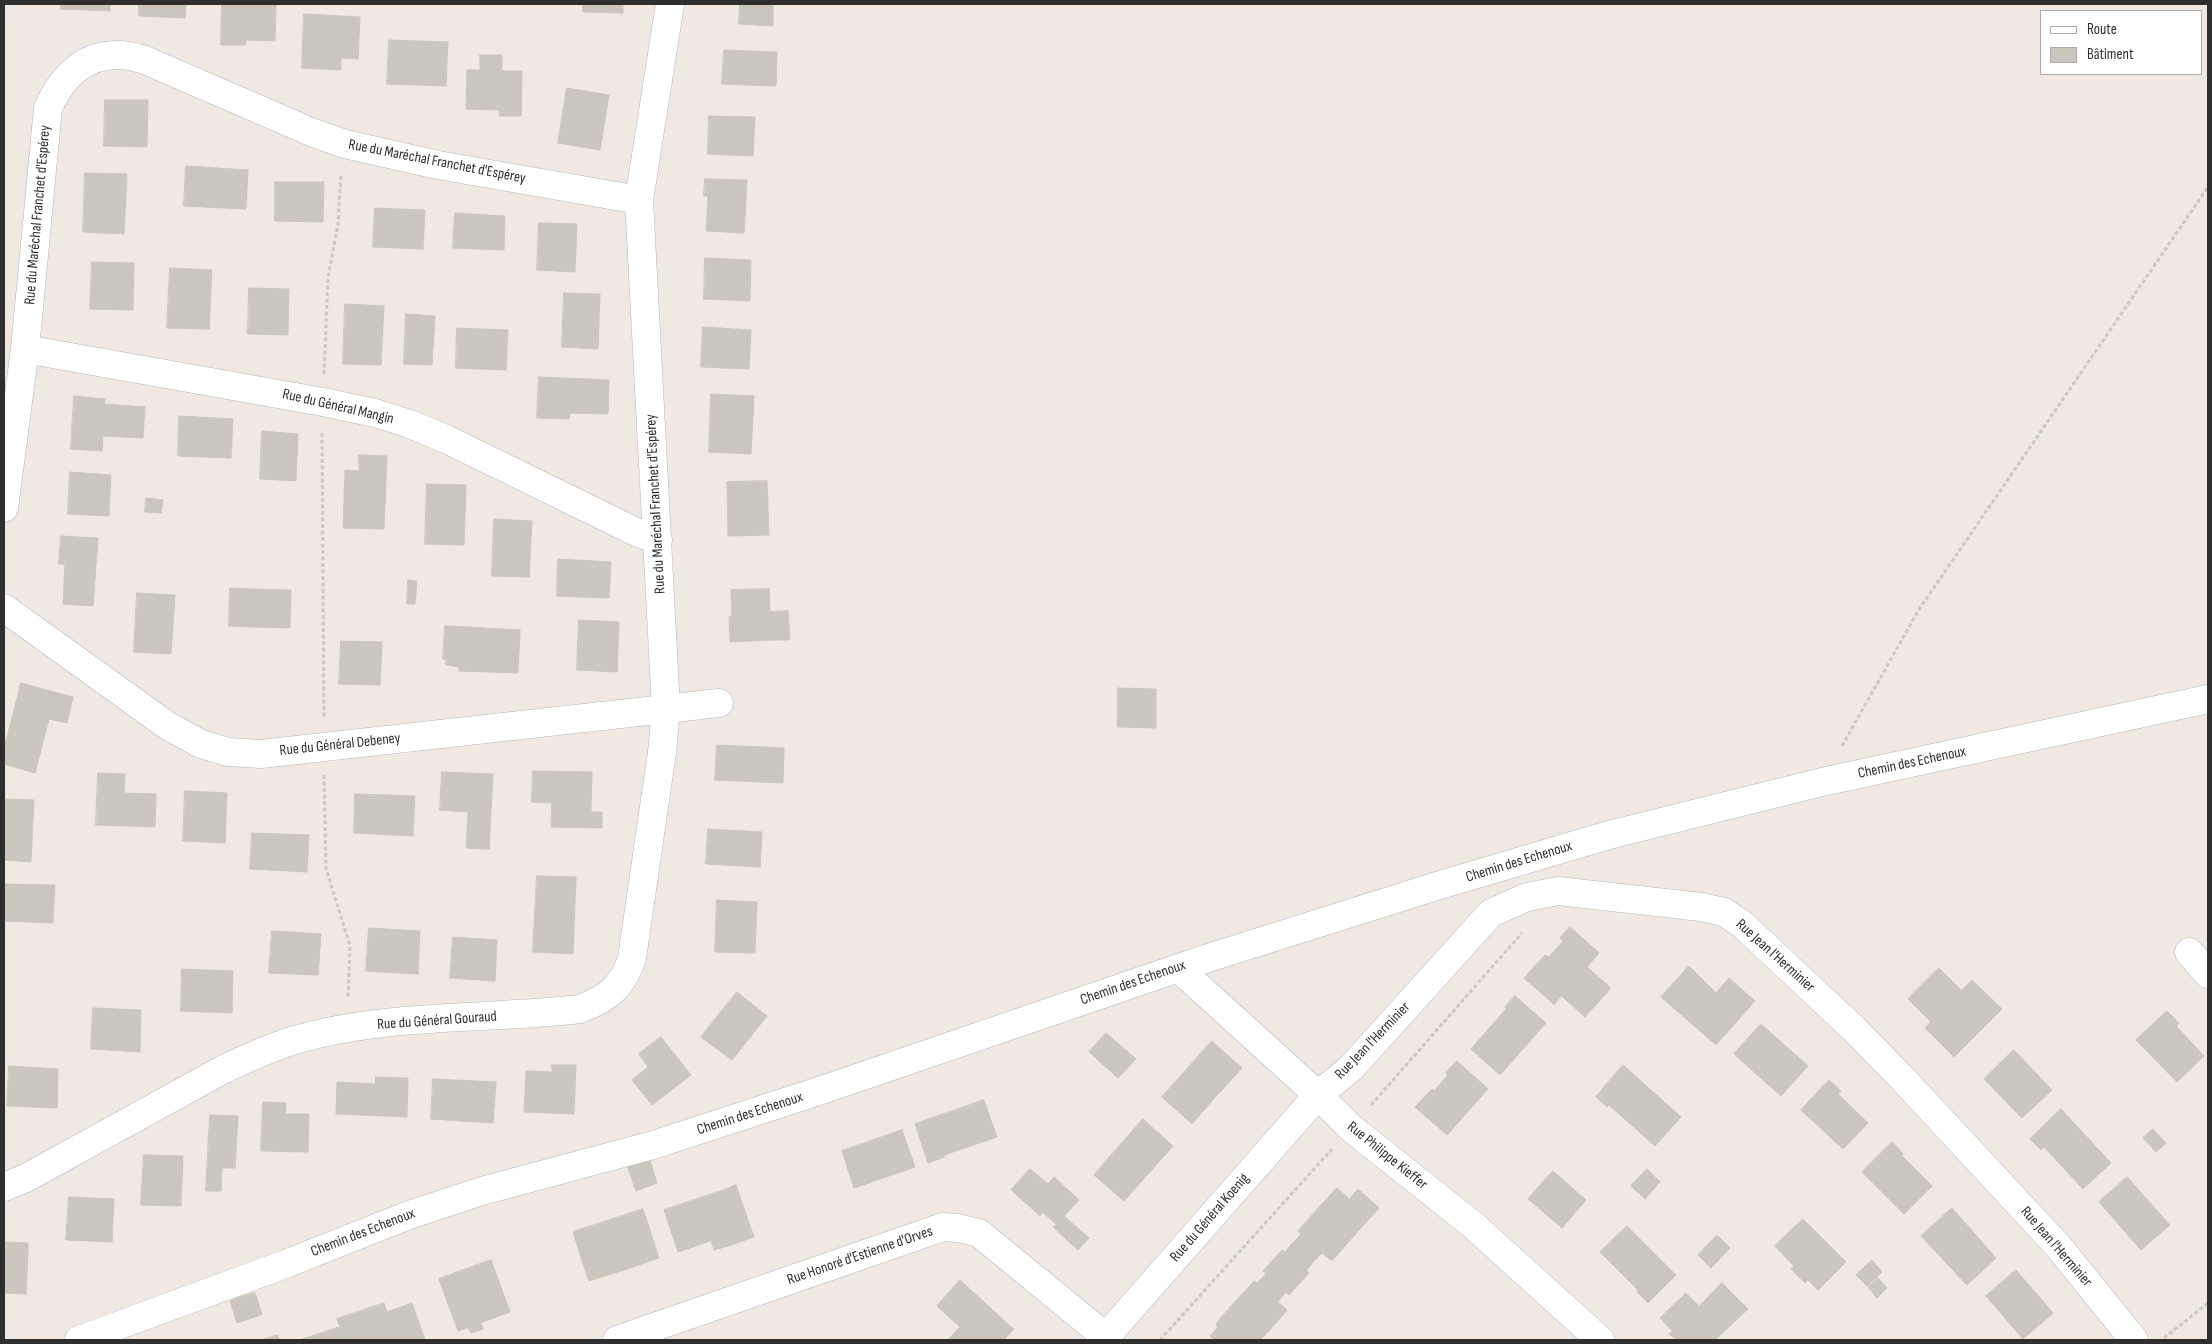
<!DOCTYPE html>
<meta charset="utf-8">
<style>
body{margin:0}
#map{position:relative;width:2212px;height:1344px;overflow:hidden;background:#efe9e1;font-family:"Sofia Sans Condensed",sans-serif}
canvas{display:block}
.frame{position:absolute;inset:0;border:5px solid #2e2e2e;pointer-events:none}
.legend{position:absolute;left:2040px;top:10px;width:162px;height:65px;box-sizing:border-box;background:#fff;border:1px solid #ababab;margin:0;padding:6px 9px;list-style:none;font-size:15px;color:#2e2e2e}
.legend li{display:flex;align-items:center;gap:10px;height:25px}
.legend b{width:25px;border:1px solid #ababab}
</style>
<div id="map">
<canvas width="2212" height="1344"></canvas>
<div class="frame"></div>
<ul class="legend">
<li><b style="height:6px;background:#fff"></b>Route</li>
<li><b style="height:14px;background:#cbc7bf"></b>Bâtiment</li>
</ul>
</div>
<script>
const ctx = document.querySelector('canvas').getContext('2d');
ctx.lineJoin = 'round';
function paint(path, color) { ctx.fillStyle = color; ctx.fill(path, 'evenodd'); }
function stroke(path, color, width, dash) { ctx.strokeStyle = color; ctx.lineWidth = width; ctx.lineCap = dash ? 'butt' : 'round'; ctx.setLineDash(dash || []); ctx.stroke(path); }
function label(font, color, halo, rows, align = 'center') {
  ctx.font = font + ' "Sofia Sans Condensed",sans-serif'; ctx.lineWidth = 4; ctx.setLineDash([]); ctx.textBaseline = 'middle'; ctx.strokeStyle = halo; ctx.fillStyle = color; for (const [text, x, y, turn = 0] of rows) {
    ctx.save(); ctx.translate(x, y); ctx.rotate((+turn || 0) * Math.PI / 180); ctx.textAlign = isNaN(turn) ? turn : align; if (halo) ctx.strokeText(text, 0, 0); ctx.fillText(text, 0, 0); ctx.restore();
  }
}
const building = new Path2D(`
 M 61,4 L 110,4 L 110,11 L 61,9 Z
 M 139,4 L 186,4 L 185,18 L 139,16 Z
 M 222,4 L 276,4 L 275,41 L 246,40 L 245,45 L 221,45 Z
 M 583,4 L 623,4 L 623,13 L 583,12 Z
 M 740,4 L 773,4 L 773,26 L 739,24 Z
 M 304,14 L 360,17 L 358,59 L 341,58 L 341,70 L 302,68 Z
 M 389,40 L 448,42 L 446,86 L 387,84 Z
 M 724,50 L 777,52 L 776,86 L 722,84 Z
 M 480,55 L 502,55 L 502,71 L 522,71 L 521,116 L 499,116 L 500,110 L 466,109 L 467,70 L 480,70 Z
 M 567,88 L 609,95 L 600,150 L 558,143 Z
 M 105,100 L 148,100 L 147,147 L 104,146 Z
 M 709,116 L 755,117 L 753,156 L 708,154 Z
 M 186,166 L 248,170 L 246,209 L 184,206 Z
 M 85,173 L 127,174 L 124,234 L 83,232 Z
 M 705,179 L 747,180 L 744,233 L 706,231 L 708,196 L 704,196 Z
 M 275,182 L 324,182 L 323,222 L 275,221 Z
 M 375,208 L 425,210 L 423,249 L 373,247 Z
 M 455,213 L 505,216 L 504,250 L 453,248 Z
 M 539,223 L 577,224 L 575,272 L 537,270 Z
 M 705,258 L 751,260 L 750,301 L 704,299 Z
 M 92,262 L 134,263 L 133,310 L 90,309 Z
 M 170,268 L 212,270 L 209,329 L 167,328 Z
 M 249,288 L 289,289 L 288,335 L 248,334 Z
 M 564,293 L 600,294 L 598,349 L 562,347 Z
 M 345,304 L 384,306 L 381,365 L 343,364 Z
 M 406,314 L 435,316 L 432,365 L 404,364 Z
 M 703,327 L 751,330 L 749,369 L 701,367 Z
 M 457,328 L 508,330 L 506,370 L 456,368 Z
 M 539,377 L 609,380 L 608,414 L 570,413 L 569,419 L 537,418 Z
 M 711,394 L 754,396 L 751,454 L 709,452 Z
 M 74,396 L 105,399 L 104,404 L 145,407 L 143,438 L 103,436 L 102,451 L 71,449 Z
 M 179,416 L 233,419 L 231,458 L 178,456 Z
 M 262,431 L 298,434 L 296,481 L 260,479 Z
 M 359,455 L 387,456 L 384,529 L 343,528 L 345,470 L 359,471 Z
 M 70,472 L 111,475 L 109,516 L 68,514 Z
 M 767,481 L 769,535 L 728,536 L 727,482 Z
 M 427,484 L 466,485 L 464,545 L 425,544 Z
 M 146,498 L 163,500 L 161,513 L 145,512 Z
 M 494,519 L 532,521 L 529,577 L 492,576 Z
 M 61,536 L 98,538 L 93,606 L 63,604 L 65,564 L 59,564 Z
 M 558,559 L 611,562 L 609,598 L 557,596 Z
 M 408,580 L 417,581 L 415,604 L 407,604 Z
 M 230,588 L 252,589 L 251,627 L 229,626 Z
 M 252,589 L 291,590 L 290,628 L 251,627 Z
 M 769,589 L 771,640 L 730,642 L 729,616 L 732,616 L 731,590 Z
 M 137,593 L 175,595 L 171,654 L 134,652 Z
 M 788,611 L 790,640 L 771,640 L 770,612 Z
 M 579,620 L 619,622 L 617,672 L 577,670 Z
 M 445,626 L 448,626 L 446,659 L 443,659 Z
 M 448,626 L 520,630 L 518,673 L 459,671 L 459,667 L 446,665 Z
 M 341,641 L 382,642 L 380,685 L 339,684 Z
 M 21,683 L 39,688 L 37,696 L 19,691 Z
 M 39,688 L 73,697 L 67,723 L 49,719 L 35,773 L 4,764 L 4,748 L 19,691 L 37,696 Z
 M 1118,688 L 1156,689 L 1156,728 L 1118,727 Z
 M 717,745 L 784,748 L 783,783 L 715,780 Z
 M 533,771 L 592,772 L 591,812 L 602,812 L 602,828 L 551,827 L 552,803 L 532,802 Z
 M 442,772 L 493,774 L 489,849 L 466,848 L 468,812 L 440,810 Z
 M 98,773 L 125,774 L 124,793 L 156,794 L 155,827 L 96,825 Z
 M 185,791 L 227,793 L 225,843 L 183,841 Z
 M 355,794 L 415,796 L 413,836 L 354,833 Z
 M 4,799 L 34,800 L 31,862 L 4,860 Z
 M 708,829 L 762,832 L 760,867 L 706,864 Z
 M 252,833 L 309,835 L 307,872 L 250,869 Z
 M 537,876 L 576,877 L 573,954 L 533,952 Z
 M 4,884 L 55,885 L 53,923 L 4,921 Z
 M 717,900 L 757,902 L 755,953 L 715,952 Z
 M 1570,927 L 1599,953 L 1587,967 L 1611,988 L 1585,1017 L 1556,991 L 1548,999 L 1524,978 L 1545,955 L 1549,957 L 1563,941 L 1560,938 Z
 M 369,928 L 420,931 L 418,974 L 366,971 Z
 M 272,931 L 321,934 L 318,975 L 269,973 Z
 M 453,937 L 497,940 L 495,981 L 450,978 Z
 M 1689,966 L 1716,993 L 1729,978 L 1755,1001 L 1716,1045 L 1661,997 Z
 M 1939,968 L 1961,990 L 1953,999 L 1931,976 Z
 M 182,969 L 233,971 L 232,1013 L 181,1011 Z
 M 1931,976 L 1953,999 L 1972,980 L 2002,1009 L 1954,1057 L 1933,1036 L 1939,1030 L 1908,999 Z
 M 1556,991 L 1561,996 L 1554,1005 L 1548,999 Z
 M 737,992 L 767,1016 L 732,1060 L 701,1037 Z
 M 1515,996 L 1546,1023 L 1500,1075 L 1471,1049 L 1506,1009 L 1505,1007 Z
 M 93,1008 L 141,1010 L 140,1052 L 91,1049 Z
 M 2167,1011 L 2179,1023 L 2176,1026 L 2204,1056 L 2177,1082 L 2136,1040 Z
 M 1931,1022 L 1939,1030 L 1933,1036 L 1925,1028 Z
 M 1761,1024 L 1808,1066 L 1781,1096 L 1734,1054 Z
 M 1106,1033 L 1136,1059 L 1118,1078 L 1089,1052 Z
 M 661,1037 L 691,1075 L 652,1105 L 632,1080 L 648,1067 L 639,1054 Z
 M 1212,1041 L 1242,1068 L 1221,1091 L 1217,1088 L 1213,1093 L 1216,1096 L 1192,1124 L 1162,1097 Z
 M 2014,1050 L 2052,1090 L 2022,1118 L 1984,1079 Z
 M 1457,1061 L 1488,1089 L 1447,1135 L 1415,1107 L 1432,1089 L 1434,1091 L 1448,1075 L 1446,1073 Z
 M 552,1065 L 576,1065 L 574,1114 L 524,1112 L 526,1071 L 552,1072 Z
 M 1623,1065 L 1681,1117 L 1655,1146 L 1609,1105 L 1607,1107 L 1596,1097 Z
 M 9,1066 L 58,1069 L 57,1108 L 7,1106 Z
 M 376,1077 L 408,1078 L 407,1117 L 336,1114 L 337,1082 L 375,1084 Z
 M 433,1079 L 496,1082 L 493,1123 L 431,1119 Z
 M 1829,1080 L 1841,1091 L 1838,1094 L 1868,1123 L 1843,1149 L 1801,1110 Z
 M 1217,1088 L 1221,1091 L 1216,1096 L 1213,1093 Z
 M 984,1100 L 997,1137 L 944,1155 L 944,1157 L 928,1163 L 915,1124 Z
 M 263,1102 L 286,1103 L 285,1114 L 309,1114 L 308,1152 L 261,1151 Z
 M 2061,1109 L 2111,1163 L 2083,1189 L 2044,1147 L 2041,1150 L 2030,1139 Z
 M 210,1115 L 238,1116 L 235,1168 L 222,1168 L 221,1191 L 206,1191 Z
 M 1143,1119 L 1173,1146 L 1124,1201 L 1094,1175 Z
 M 2153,1129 L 2166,1143 L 2156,1152 L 2143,1138 Z
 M 902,1130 L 915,1167 L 854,1188 L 842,1151 Z
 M 1892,1142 L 1903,1154 L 1901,1155 L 1932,1186 L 1904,1214 L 1862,1172 Z
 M 144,1155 L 183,1156 L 181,1206 L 141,1205 Z
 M 649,1157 L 657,1183 L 636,1191 L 627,1165 Z
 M 1030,1169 L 1048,1184 L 1054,1177 L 1079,1200 L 1064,1216 L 1089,1238 L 1078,1250 L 1053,1227 L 1056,1224 L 1032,1203 L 1029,1206 L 1011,1190 Z
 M 1647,1169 L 1660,1182 L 1645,1199 L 1631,1186 Z
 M 1553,1171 L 1586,1200 L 1562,1228 L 1528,1199 Z
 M 2127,1177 L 2170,1225 L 2141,1250 L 2099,1202 Z
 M 736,1185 L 742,1203 L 729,1207 L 724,1190 Z
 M 1337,1188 L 1349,1199 L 1358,1189 L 1379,1208 L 1351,1239 L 1317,1210 Z
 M 724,1190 L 729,1207 L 742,1203 L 754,1237 L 728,1246 L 725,1236 L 678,1252 L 664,1210 Z
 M 69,1197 L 114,1199 L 112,1242 L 66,1240 Z
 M 1032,1203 L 1043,1212 L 1040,1216 L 1029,1206 Z
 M 1952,1208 L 1996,1258 L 1967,1285 L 1921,1236 Z
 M 643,1209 L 659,1258 L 624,1270 L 623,1264 L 587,1276 L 573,1232 Z
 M 1317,1210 L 1351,1239 L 1332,1261 L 1322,1253 L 1314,1261 L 1293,1243 L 1301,1234 L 1298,1231 Z
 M 1803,1219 L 1846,1262 L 1818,1290 L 1808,1280 L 1805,1283 L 1791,1269 L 1794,1266 L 1775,1246 Z
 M 1627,1226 L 1676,1275 L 1648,1303 L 1637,1292 L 1638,1290 L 1600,1252 Z
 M 1717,1235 L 1730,1248 L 1711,1268 L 1698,1255 Z
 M 725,1236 L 728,1246 L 714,1250 L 711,1240 Z
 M 4,1242 L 28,1243 L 28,1252 L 4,1251 Z
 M 1293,1243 L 1314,1261 L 1306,1271 L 1309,1273 L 1289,1295 L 1263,1271 L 1282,1250 L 1285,1252 Z
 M 4,1251 L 28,1252 L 26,1294 L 4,1293 Z
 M 491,1260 L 510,1312 L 458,1331 L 439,1279 Z
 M 1872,1260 L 1882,1272 L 1867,1286 L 1856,1275 Z
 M 623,1264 L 624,1270 L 589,1281 L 587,1276 Z
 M 2016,1270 L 2053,1313 L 2023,1339 L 1986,1296 Z
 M 1266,1274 L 1286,1292 L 1278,1302 L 1287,1310 L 1268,1332 L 1235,1302 L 1254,1281 L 1257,1283 Z
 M 1878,1278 L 1887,1288 L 1877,1298 L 1868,1287 Z
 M 960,1280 L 1008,1324 L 994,1340 L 948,1340 L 960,1327 L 937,1306 Z
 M 1722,1283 L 1748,1309 L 1715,1340 L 1679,1340 L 1682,1337 L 1675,1330 L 1673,1332 L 1660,1318 L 1686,1293 L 1699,1306 Z
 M 255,1293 L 262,1314 L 255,1317 L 247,1295 Z
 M 247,1295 L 255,1317 L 237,1323 L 230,1301 Z
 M 1235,1302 L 1268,1332 L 1260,1340 L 1215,1340 L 1210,1336 L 1218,1327 L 1216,1324 Z
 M 384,1303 L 387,1312 L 412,1303 L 425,1340 L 345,1340 L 337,1319 Z
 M 481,1323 L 483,1329 L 471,1333 L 468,1327 Z
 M 1008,1324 L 1014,1329 L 1004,1340 L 994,1340 Z
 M 340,1327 L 345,1340 L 300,1340 Z
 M 1675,1330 L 1682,1337 L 1679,1340 L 1676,1340 L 1669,1334 Z
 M 278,1335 L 279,1340 L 262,1340 Z`);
const path = new Path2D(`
 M 324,374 L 328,277 L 338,225 L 341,174
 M 322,433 L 324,719
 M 1842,746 L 1918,611 L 2208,187
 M 324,775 L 326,868 L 350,946 L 348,998
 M 1371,1105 L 1522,933
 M 2164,1338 L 2208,1303
 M 1160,1340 L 1332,1149`);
const street = new Path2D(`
 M 639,200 L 670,4
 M 25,349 L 323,402 L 375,413 L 410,424 L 448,440 L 636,532 L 658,540
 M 4,508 L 25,349 L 48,108 C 62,77 84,53 122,55 C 129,55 137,58 145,60 L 311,132 L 345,144 L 438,165 L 639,200 L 666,709 L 662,752 L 632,958 C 623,987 608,998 580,1009 C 486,1020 387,1013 295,1040 C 271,1047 248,1058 224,1069 L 26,1178 L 4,1187
 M 4,608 L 168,726 L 201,744 L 228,752 L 261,754 L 719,703
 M 2189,952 L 2208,974
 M 1178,968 L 1318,1095 L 1351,1128 L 1473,1225 L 1600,1340
 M 79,1340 L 288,1263 L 409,1215 L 482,1191 L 653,1145 L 819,1091 L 1205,959 L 1440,885 L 1609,835 L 1822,782 L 2208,699
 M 617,1340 L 943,1227 L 958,1228 L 979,1233 L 1106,1337
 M 1103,1340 L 1318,1095 L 1351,1068 L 1491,913 L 1527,897 L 1558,891 L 1701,907 L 1724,912 L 1743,925 L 1854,1029 L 1902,1078 L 2058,1246 L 2134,1340`);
const streetNames = [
 ["Rue du Maréchal Franchet d'Espérey",437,162,11],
 ["Rue du Maréchal Franchet d'Espérey",38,215,-85],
 ["Rue du Général Mangin",338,407,13],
 ["Rue du Maréchal Franchet d'Espérey",656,504,-93],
 ["Rue du Général Debeney",340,745,-6],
 ["Chemin des Echenoux",1912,763,-12],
 ["Chemin des Echenoux",1519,862,-17],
 ["Rue Jean l'Herminier",1775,956,42],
 ["Chemin des Echenoux",1133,983,-19],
 ["Rue du Général Gouraud",437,1021,-4],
 ["Rue Jean l'Herminier",1373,1041,-46],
 ["Chemin des Echenoux",750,1114,-18],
 ["Rue Philippe Kieffer",1387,1156,39],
 ["Rue du Général Koenig",1210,1218,-49],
 ["Chemin des Echenoux",363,1233,-21],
 ["Rue Jean l'Herminier",2056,1247,49],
 ["Rue Honoré d'Estienne d'Orves",860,1256,-19]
];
paint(building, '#cbc7bf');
stroke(building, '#cbc5ba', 1);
stroke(street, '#b4b7c1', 29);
stroke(path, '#c9c9c9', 3, [4, 2.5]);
stroke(street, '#fff', 28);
label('15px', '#2e2e2e', '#fff', streetNames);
</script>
